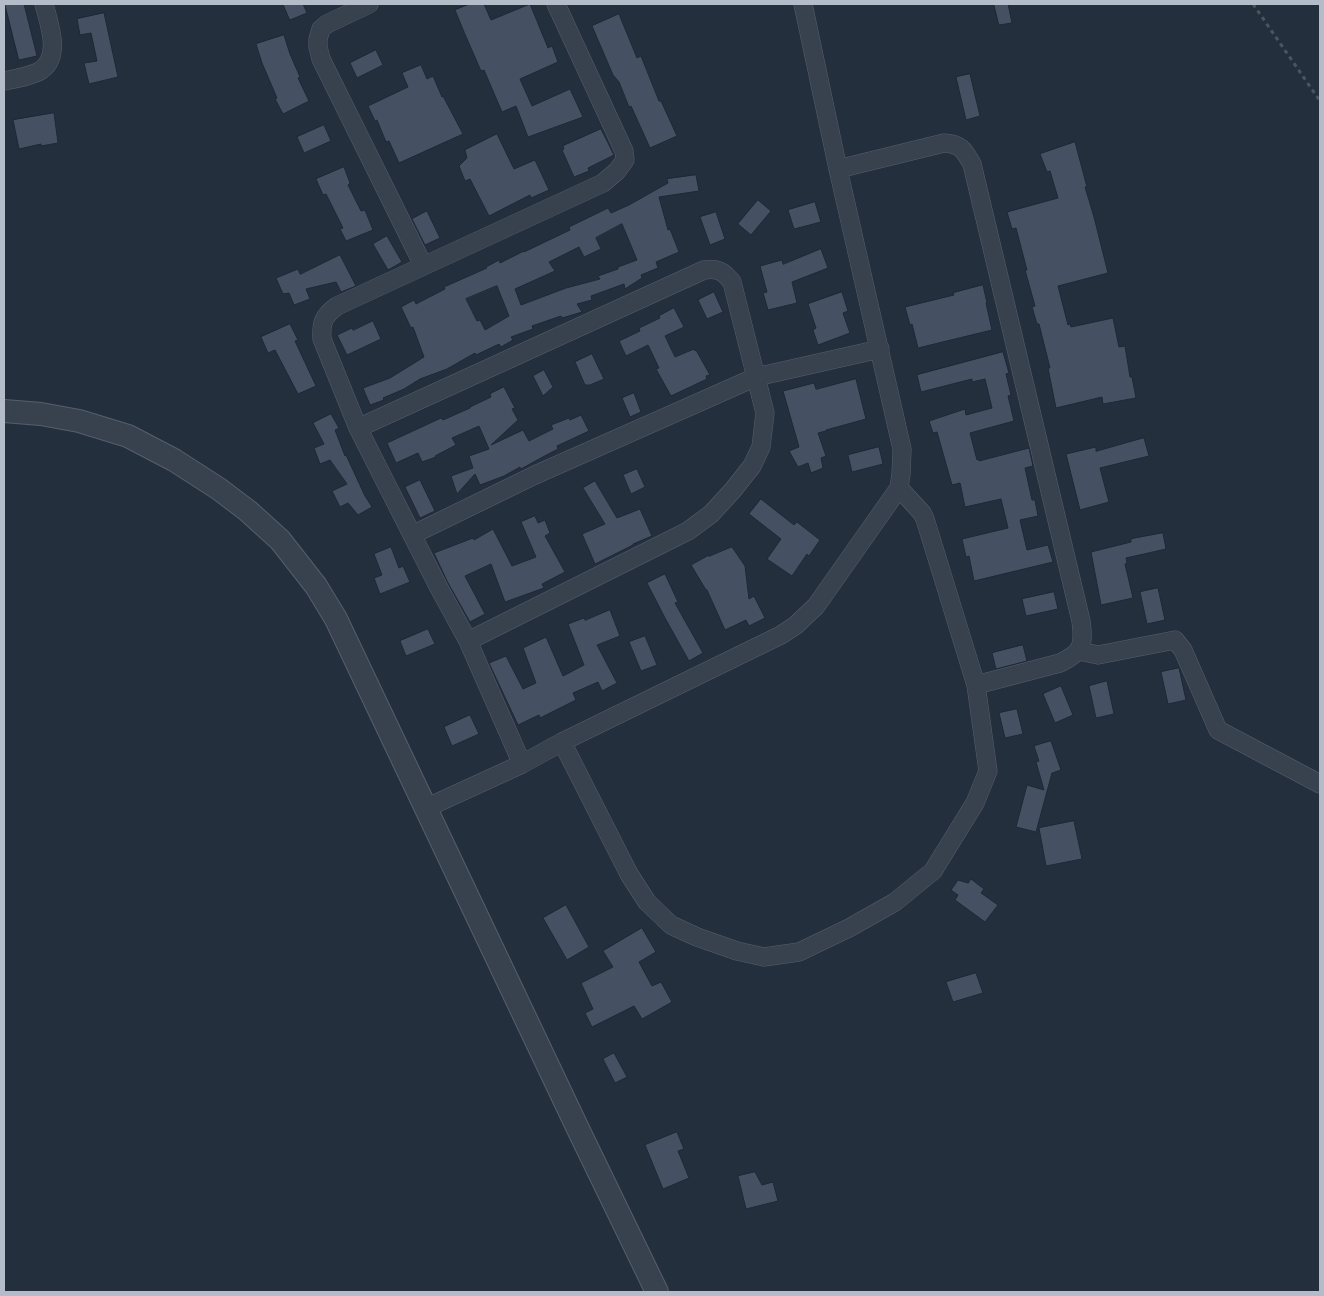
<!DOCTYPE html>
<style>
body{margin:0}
#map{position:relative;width:1324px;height:1296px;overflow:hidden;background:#242f3e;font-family:"Nunito Sans",sans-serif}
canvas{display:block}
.frame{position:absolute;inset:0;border:5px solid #b4bcc9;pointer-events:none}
</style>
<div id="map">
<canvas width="1324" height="1296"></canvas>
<div class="frame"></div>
</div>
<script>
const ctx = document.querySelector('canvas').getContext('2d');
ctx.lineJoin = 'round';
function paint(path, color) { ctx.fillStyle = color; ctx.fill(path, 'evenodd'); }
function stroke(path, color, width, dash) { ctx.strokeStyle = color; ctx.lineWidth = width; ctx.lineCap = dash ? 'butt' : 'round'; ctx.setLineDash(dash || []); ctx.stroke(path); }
const building = new Path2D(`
 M 5,4 L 24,4 L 37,56 L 19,60 Z
 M 283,4 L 303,4 L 307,13 L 290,20 Z
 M 470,4 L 484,4 L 491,20 L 530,4 L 548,48 L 552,46 L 558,62 L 520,79 L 532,106 L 570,89 L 583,117 L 528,137 L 516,106 L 502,112 L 484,70 L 481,71 L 464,32 L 455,10 Z
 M 994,4 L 1008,4 L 1012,23 L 999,25 Z
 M 104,13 L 118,77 L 89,84 L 84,63 L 97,61 L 91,33 L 80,35 L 77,19 Z
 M 619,14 L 637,58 L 641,56 L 659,101 L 661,101 L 677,136 L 650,148 L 631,106 L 629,107 L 619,82 L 613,75 L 592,26 Z
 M 284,35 L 290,54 L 300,77 L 298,78 L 309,101 L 283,114 L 275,99 L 277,98 L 262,63 L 256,44 Z
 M 376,50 L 383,65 L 357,78 L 350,63 Z
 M 421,65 L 427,79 L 433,76 L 442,97 L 443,96 L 463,134 L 399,163 L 389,141 L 386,142 L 377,120 L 375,121 L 368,106 L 408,87 L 402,73 Z
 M 970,74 L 980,116 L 966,120 L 956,77 Z
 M 54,113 L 58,143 L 41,146 L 41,144 L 19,149 L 13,120 Z
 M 324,125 L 331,141 L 304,153 L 297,137 Z
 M 601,129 L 614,155 L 588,168 L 589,171 L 574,177 L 562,150 L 564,149 L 563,146 Z
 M 497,134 L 514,169 L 535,160 L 549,190 L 531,198 L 530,195 L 489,216 L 470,179 L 465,181 L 459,166 L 467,158 L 465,150 Z
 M 1075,142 L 1087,187 L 1085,187 L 1094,217 L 1108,273 L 1058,286 L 1068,325 L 1070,324 L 1071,327 L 1113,318 L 1119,347 L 1125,346 L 1130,377 L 1132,377 L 1136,398 L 1103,404 L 1102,397 L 1056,408 L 1048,368 L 1050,368 L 1039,324 L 1037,324 L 1032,307 L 1035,306 L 1025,270 L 1027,270 L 1016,228 L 1012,229 L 1007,212 L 1058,198 L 1050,171 L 1047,172 L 1040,154 Z
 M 344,167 L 350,183 L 348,185 L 361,211 L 365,210 L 373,230 L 346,241 L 340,229 L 343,228 L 326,194 L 323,195 L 316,179 Z
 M 696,175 L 699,191 L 659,197 L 668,230 L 670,229 L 679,252 L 656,262 L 658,268 L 641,275 L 642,278 L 625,289 L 624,284 L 591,296 L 592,300 L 577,304 L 582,312 L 562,318 L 561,316 L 532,326 L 533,329 L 511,337 L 513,340 L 501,347 L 499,344 L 476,355 L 475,353 L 447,369 L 420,379 L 404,389 L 383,398 L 384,400 L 370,405 L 363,388 L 390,378 L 424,357 L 413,327 L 411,328 L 401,307 L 414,300 L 416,304 L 445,289 L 444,287 L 487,268 L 486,267 L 499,260 L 500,263 L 524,251 L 524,252 L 570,230 L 569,227 L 608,208 L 611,213 L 629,205 L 668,183 L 667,179 ZM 622,224 L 637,260 L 618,267 L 618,269 L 598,276 L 600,279 L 566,288 L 521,305 L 515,289 L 555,271 L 549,262 L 579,247 L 584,257 L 601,249 L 596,238 ZM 497,286 L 509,316 L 485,330 L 480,320 L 477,321 L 466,299 Z
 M 758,200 L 771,211 L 751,235 L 738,224 Z
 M 815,202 L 821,222 L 794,229 L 788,210 Z
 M 427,211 L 440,238 L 425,245 L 412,219 Z
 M 716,212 L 725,239 L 710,245 L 700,217 Z
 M 387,236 L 402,262 L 388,270 L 373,244 Z
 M 821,249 L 828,268 L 792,282 L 797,303 L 768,310 L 763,293 L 767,292 L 760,266 L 782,260 L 783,264 Z
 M 340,255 L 356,286 L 341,292 L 336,282 L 306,289 L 310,299 L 294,305 L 289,293 L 283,294 L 276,278 L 298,269 L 300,274 Z
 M 983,285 L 987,303 L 986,303 L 992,330 L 918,348 L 912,324 L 910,325 L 905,307 L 954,295 L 953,293 Z
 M 714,292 L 723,312 L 707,319 L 698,300 Z
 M 842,292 L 848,311 L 843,313 L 850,333 L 818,345 L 813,330 L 816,328 L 808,304 Z
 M 674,308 L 684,327 L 665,336 L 675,357 L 694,349 L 695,351 L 696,350 L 710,375 L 706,376 L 707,379 L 671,396 L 656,369 L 659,368 L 648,345 L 626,356 L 619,341 L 640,331 L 639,328 L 660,318 L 659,316 Z
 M 373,321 L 381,339 L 347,355 L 337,335 L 352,328 L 353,330 Z
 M 290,324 L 298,340 L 295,341 L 316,386 L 298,394 L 275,350 L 268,353 L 261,337 Z
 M 1003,352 L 1009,373 L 1006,374 L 1011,395 L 1008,396 L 1014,421 L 970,433 L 977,460 L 978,459 L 979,461 L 1029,448 L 1033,466 L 1025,468 L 1032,500 L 1035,500 L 1038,516 L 1020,520 L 1027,550 L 1048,545 L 1053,562 L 974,581 L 969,556 L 966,557 L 962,539 L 1008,528 L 1001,499 L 965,507 L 960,483 L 952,485 L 937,432 L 933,433 L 929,421 L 965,409 L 966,415 L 992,408 L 985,379 L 972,382 L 972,379 L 921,392 L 917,375 Z
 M 592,354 L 604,379 L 590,385 L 585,385 L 575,362 Z
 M 544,370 L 553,387 L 543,396 L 533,376 Z
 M 856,379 L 866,419 L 826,430 L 826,431 L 818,433 L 826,456 L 821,458 L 823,468 L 811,473 L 808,463 L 798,467 L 789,451 L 799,447 L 783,391 L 814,383 L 816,389 Z
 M 504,387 L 515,408 L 512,409 L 518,420 L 491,445 L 523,430 L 529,441 L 553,429 L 551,425 L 569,418 L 570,420 L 581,415 L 589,431 L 557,446 L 558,449 L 539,459 L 521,469 L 520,467 L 504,476 L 480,485 L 475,474 L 457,494 L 451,476 L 473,468 L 469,456 L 489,449 L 479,426 L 452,438 L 456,445 L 435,456 L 436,457 L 422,462 L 418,453 L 396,463 L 387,443 L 441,418 L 443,420 L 470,408 L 470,407 L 491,397 L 490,394 Z
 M 634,393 L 641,412 L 630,417 L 622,398 Z
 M 331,414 L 339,428 L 335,430 L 345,456 L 346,455 L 365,496 L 372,507 L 358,515 L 348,503 L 340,507 L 332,491 L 347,484 L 330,460 L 320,464 L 314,448 L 324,444 L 313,423 Z
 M 1144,438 L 1149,456 L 1100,468 L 1109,502 L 1080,510 L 1066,454 L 1096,447 L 1096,451 Z
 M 879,447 L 883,464 L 852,472 L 848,455 Z
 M 637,469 L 645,487 L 631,494 L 623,475 Z
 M 420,480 L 435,511 L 420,518 L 405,487 Z
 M 595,481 L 617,518 L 640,509 L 652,536 L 633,544 L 633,545 L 595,564 L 582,534 L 605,524 L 583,488 Z
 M 761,499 L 794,525 L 797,522 L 820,540 L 809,556 L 807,554 L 792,576 L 767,559 L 781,539 L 749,514 Z
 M 535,516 L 538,523 L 545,520 L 550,533 L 545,536 L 565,572 L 542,584 L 544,588 L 505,602 L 491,564 L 465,576 L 485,614 L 470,622 L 447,581 L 434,553 L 473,538 L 474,540 L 493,529 L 512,566 L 536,557 L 521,522 Z
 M 1163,533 L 1166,549 L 1126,558 L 1127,563 L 1125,564 L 1133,598 L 1101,605 L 1091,552 L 1131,542 L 1131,539 Z
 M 391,547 L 399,568 L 403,566 L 410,582 L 380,594 L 374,578 L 382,575 L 374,554 Z
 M 732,547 L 745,566 L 749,599 L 754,596 L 765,618 L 749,626 L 746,620 L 725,630 L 707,590 L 706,590 L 691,565 L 709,555 L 709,556 Z
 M 665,574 L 678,602 L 675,603 L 703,653 L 689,661 L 665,618 L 647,583 Z
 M 1158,588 L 1165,620 L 1147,624 L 1140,592 Z
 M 1054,592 L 1058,609 L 1026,616 L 1022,599 Z
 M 610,610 L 620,636 L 597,645 L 617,683 L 602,691 L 598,682 L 573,693 L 576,700 L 540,718 L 539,715 L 518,725 L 489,663 L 506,656 L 523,689 L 536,683 L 523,648 L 546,637 L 563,676 L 584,665 L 568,624 L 584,618 L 585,620 Z
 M 428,629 L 435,644 L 406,656 L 400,641 Z
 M 645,636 L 657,665 L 641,671 L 629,642 Z
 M 1023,645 L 1027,661 L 996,669 L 992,653 Z
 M 1179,668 L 1186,700 L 1168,704 L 1161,672 Z
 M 1107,681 L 1114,714 L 1096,718 L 1089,686 Z
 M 1061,686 L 1073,715 L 1055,723 L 1043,694 Z
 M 1017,709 L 1023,734 L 1005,738 L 999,713 Z
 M 470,715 L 479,734 L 452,746 L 444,727 Z
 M 1051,741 L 1061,770 L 1052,773 L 1036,832 L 1016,827 L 1027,785 L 1044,790 L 1036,762 L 1039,761 L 1034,746 Z
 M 1074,821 L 1082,859 L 1046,866 L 1039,828 Z
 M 971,879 L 984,889 L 981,893 L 998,905 L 985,922 L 955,900 L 958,895 L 951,890 L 958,880 L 968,883 Z
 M 566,905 L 589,947 L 567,960 L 543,918 Z
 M 642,928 L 656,952 L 639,962 L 652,986 L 661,982 L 672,1002 L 642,1019 L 634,1006 L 592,1027 L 585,1013 L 593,1009 L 581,983 L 613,967 L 603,951 Z
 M 976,973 L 983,993 L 953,1002 L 946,982 Z
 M 614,1053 L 627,1077 L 615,1083 L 603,1059 Z
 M 677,1132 L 684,1149 L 678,1151 L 689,1178 L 663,1189 L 645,1145 Z
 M 755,1172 L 762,1185 L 773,1182 L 778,1201 L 746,1209 L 738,1176 Z`);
const path = new Path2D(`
 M 1253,4 L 1320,101`);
const minor = new Path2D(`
 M 369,4 L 327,24 L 321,29 L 318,39 L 318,47 L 321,59 L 423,265
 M 4,81 C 15,79 27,77 38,72 C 63,59 49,24 44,4
 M 838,169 L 944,143 C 961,144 964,150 972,164 L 1081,621 C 1084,645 1083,652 1060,663 L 976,685
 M 358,428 L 704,270 C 718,268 723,271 732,282 L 765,413 L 761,447 L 752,466 L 733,490 L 711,514 L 688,531 L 468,641
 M 412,535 L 535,475 L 756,377 L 880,349
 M 1079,651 L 1098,655 L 1175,640 L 1183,650 L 1218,730 L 1320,784
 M 562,742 L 629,874 L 647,902 L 671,925 L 697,937 L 737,951 L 764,957 L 799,952 L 849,928 L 895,902 L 933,871 L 975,803 L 988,771 L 976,685 L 925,519 L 922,513 L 899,488
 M 522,764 L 468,641 L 438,586 L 358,428 L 322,339 C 321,323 323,316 337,306 L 603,183 L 617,171 L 625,160 L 624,151 L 556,4
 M 426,808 L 522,764 L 562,742 L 781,635 L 796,625 L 816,606 L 899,488 L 901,474 L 902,449 L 838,169 L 803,4`);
const tertiary = new Path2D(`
 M 4,411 L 41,414 L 79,421 L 128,436 L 174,460 L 219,489 L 248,511 L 280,540 L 316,586 L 336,619 L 579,1131 L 657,1292`);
paint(building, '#455162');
stroke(building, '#1f2835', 1);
stroke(minor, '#565f6c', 19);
stroke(tertiary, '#565f6c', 24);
stroke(path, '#44595c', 3, [4, 4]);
stroke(minor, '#38414e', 18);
stroke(tertiary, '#38414e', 22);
</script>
